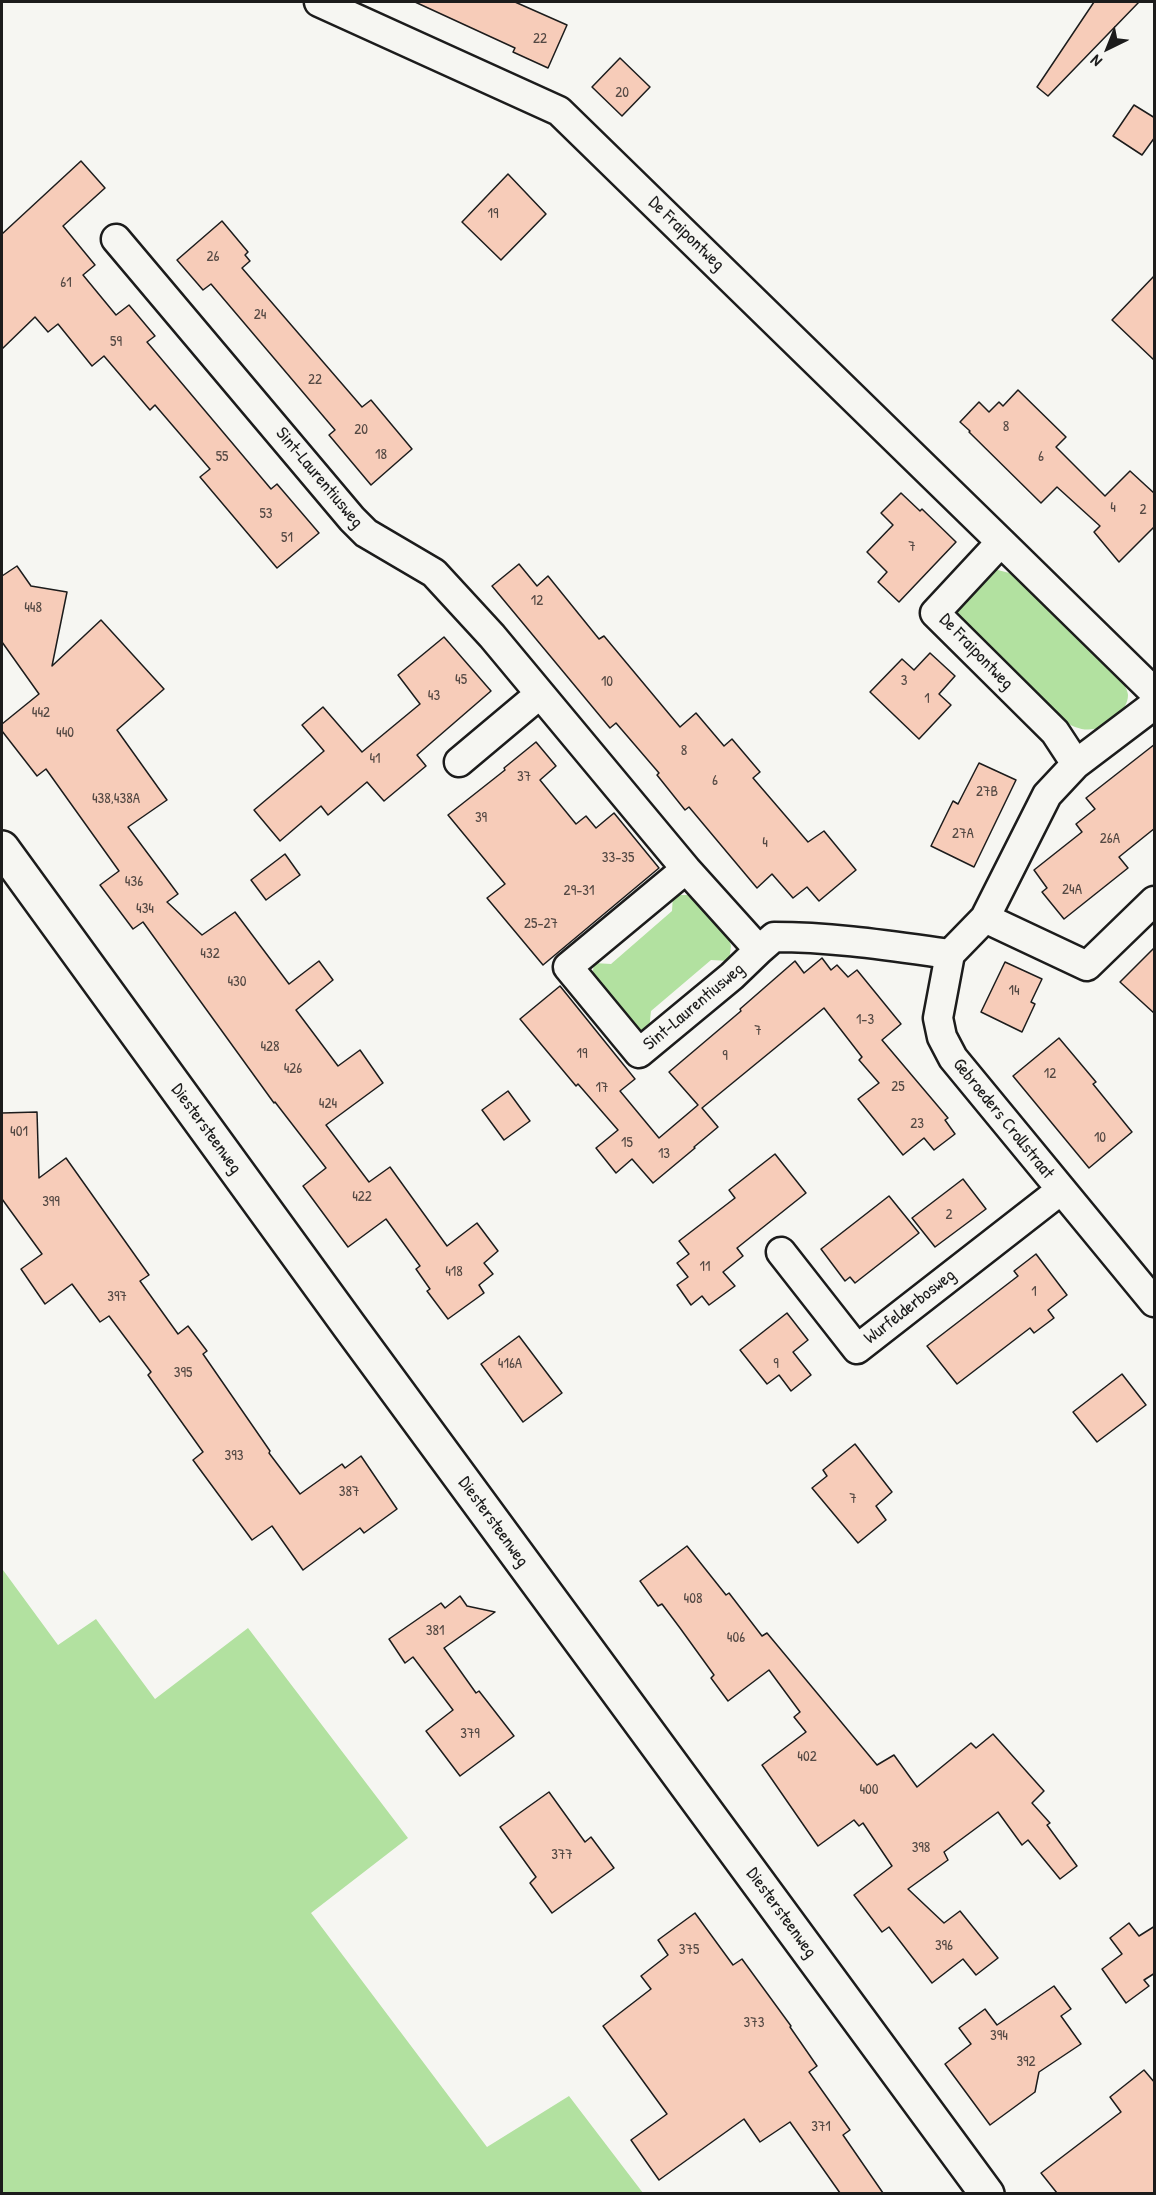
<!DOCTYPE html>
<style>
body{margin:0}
#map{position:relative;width:1156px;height:2195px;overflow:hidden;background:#f6f6f2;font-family:"Patrick Hand",sans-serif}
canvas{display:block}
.frame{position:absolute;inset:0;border:3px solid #1c1c1c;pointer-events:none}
.north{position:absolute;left:1078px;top:18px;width:60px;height:60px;-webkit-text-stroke:4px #f6f6f2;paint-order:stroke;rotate:223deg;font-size:16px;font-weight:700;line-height:24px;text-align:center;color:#1c1c1c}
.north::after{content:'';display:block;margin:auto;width:21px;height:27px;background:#1c1c1c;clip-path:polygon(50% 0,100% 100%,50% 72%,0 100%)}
</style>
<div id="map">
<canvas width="1156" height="2195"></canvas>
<div class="frame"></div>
<div class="north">N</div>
</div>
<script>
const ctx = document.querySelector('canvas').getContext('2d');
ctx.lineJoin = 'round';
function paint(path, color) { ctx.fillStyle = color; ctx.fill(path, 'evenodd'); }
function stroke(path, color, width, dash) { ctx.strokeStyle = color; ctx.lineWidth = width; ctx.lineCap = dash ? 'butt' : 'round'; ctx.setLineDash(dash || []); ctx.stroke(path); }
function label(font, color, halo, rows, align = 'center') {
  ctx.font = font + ' "Patrick Hand",sans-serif'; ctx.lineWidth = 4.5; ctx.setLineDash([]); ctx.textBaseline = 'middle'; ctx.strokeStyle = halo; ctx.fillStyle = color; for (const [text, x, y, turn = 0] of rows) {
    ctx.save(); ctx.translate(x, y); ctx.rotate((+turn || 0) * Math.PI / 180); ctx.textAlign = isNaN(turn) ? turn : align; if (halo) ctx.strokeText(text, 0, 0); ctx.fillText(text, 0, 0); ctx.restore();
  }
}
const green = new Path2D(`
 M 994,569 L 1013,574 L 1123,681 C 1124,685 1128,691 1128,695 C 1128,703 1123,711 1117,716 C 1098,733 1082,734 1061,719 L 958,618 L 958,609 Z
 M 673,895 L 689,895 L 702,905 L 729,939 L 731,946 L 729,961 L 711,960 L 651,1011 L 649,1030 L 639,1030 L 630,1025 L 592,979 L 594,963 L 611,964 L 672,911 Z
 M 3,1570 L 58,1645 L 96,1619 L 155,1699 L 248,1628 L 408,1838 L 311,1913 L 487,2147 L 569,2096 L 643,2193 L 2,2193 Z`);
const building = new Path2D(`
 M 415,2 L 515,2 L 567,25 L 548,68 L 513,52 L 515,48 Z
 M 1094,2 L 1139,2 L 1048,96 L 1037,87 Z
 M 620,58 L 650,87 L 622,116 L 592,87 Z
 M 1134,105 L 1155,118 L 1155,137 L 1142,155 L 1113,136 Z
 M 81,161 L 105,188 L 63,226 L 95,265 L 83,275 L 116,315 L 129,305 L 155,336 L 147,342 L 271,489 L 277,484 L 319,533 L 277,568 L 200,477 L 210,469 L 155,405 L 150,410 L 104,356 L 92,366 L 58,324 L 48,332 L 35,317 L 2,349 L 2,234 Z
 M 508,174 L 546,214 L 501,260 L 462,222 Z
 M 222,221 L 248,252 L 245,255 L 250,261 L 242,268 L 362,407 L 371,400 L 412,449 L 371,485 L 329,435 L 335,430 L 211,284 L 203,290 L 177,260 Z
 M 1155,275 L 1155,361 L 1112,320 Z
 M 1018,390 L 1066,437 L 1056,447 L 1105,496 L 1130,471 L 1155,494 L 1155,526 L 1119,562 L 1094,532 L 1100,526 L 1057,487 L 1041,503 L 969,432 L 970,431 L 960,422 L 979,402 L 989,412 L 999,402 L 1003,406 Z
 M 901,493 L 920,511 L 922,509 L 956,542 L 899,602 L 878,582 L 887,572 L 867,552 L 893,525 L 881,513 Z
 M 519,564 L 537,586 L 548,576 L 599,639 L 604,636 L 680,727 L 696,713 L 724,746 L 732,739 L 760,772 L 753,778 L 808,842 L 824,831 L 856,870 L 819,901 L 807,887 L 793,898 L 772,874 L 757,888 L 689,807 L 685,810 L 657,775 L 659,773 L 616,723 L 610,728 L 492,586 Z
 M 17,566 L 31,586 L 67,592 L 52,666 L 101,620 L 164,689 L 117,730 L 167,800 L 128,827 L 178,894 L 167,902 L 202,935 L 235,912 L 289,984 L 319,961 L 333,980 L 296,1010 L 338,1066 L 360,1050 L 383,1083 L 326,1125 L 369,1182 L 390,1167 L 447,1246 L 477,1223 L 498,1251 L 484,1263 L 493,1274 L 479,1285 L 484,1293 L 448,1319 L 427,1291 L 430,1289 L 416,1269 L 420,1266 L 386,1219 L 348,1247 L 303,1186 L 326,1168 L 275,1102 L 274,1103 L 143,922 L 133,929 L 100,885 L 119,871 L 46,769 L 37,776 L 2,731 L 2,724 L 39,694 L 2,642 L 2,576 Z
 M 444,637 L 491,691 L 417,755 L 426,766 L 384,801 L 367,782 L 328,815 L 321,806 L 280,841 L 254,810 L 324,751 L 302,725 L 323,707 L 362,752 L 420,704 L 398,675 Z
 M 930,653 L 955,676 L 939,694 L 951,705 L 919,739 L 870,692 L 902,659 L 914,670 Z
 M 536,742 L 556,766 L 540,780 L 576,824 L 586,816 L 596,828 L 614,813 L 659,868 L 543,965 L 487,898 L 505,884 L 448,815 L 505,770 L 504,768 Z
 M 1155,744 L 1155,828 L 1119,857 L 1128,868 L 1064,919 L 1042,892 L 1047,888 L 1034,870 L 1082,832 L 1076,824 L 1095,809 L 1086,798 Z
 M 979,763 L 1016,780 L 974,867 L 931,846 L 953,801 L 958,804 Z
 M 285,854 L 300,875 L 266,900 L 251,880 Z
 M 1155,947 L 1155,1014 L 1120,982 Z
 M 822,958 L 831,970 L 837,965 L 848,977 L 857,970 L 901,1024 L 882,1040 L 948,1118 L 945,1120 L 955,1134 L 934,1150 L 924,1138 L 903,1155 L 858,1099 L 879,1083 L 859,1060 L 862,1057 L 824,1008 L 702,1108 L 718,1127 L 694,1147 L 695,1148 L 653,1183 L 632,1159 L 616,1173 L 596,1148 L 618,1130 L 578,1084 L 576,1086 L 520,1019 L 560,986 L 635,1079 L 620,1091 L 659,1138 L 698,1105 L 669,1072 L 741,1011 L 740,1009 L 795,961 L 804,973 Z
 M 1005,962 L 1042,979 L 1031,1002 L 1035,1004 L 1022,1032 L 981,1012 Z
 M 1059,1038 L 1096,1082 L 1093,1084 L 1132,1132 L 1089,1168 L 1013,1076 Z
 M 508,1091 L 530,1121 L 504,1140 L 482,1110 Z
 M 37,1112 L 39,1178 L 66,1158 L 149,1275 L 140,1281 L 178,1334 L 188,1326 L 207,1351 L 203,1354 L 270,1451 L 269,1453 L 300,1494 L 342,1464 L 345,1468 L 361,1456 L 397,1509 L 364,1533 L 360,1528 L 303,1570 L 272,1526 L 252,1540 L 193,1460 L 203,1452 L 148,1375 L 151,1372 L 109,1316 L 100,1322 L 72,1284 L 45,1304 L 21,1269 L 42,1254 L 2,1199 L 2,1113 Z
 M 775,1154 L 806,1193 L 737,1248 L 743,1256 L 723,1272 L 735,1286 L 709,1305 L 702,1296 L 691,1305 L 677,1285 L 688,1277 L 677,1263 L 689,1254 L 679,1241 L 735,1198 L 729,1190 Z
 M 963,1179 L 986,1209 L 935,1247 L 912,1218 Z
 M 889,1196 L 919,1233 L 855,1283 L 850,1277 L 845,1281 L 821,1249 Z
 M 1036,1254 L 1067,1295 L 1048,1310 L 1054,1318 L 1034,1333 L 1030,1328 L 957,1384 L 927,1346 L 1018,1276 L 1014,1271 Z
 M 787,1313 L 808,1340 L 793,1352 L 811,1375 L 791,1391 L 779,1375 L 767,1384 L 740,1350 Z
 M 519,1336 L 562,1393 L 523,1422 L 481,1364 Z
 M 1122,1374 L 1146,1405 L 1097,1442 L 1073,1412 Z
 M 855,1444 L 892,1492 L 876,1506 L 886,1520 L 858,1543 L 812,1488 L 827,1476 L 823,1470 Z
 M 687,1546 L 726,1595 L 729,1593 L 762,1636 L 767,1633 L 877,1765 L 894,1755 L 917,1787 L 971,1743 L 976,1748 L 993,1734 L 1044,1791 L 1032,1803 L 1050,1823 L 1047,1825 L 1077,1866 L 1060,1879 L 1028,1840 L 1022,1845 L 998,1812 L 944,1852 L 948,1860 L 908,1889 L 944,1923 L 960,1911 L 998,1958 L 976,1975 L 963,1959 L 932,1983 L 889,1927 L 882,1932 L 854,1895 L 892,1866 L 863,1823 L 859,1826 L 854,1820 L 818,1846 L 762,1765 L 806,1732 L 794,1717 L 800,1712 L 769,1670 L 728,1701 L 711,1678 L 714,1675 L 680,1628 L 662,1604 L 658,1606 L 640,1581 Z
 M 460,1596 L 467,1606 L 495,1612 L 444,1648 L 476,1693 L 479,1691 L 514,1736 L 460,1776 L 426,1731 L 453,1710 L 413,1657 L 405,1663 L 389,1639 L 441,1603 L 445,1608 Z
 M 549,1792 L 585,1842 L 591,1837 L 614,1868 L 552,1913 L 530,1883 L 536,1877 L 500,1827 Z
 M 695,1913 L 733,1965 L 742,1959 L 791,2026 L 790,2027 L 817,2066 L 809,2072 L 850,2130 L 843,2135 L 883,2193 L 840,2193 L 790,2122 L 760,2142 L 744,2119 L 659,2180 L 631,2140 L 667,2114 L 603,2026 L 651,1989 L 641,1976 L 668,1955 L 658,1940 Z
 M 1129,1923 L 1139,1936 L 1155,1926 L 1155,1973 L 1144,1980 L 1149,1986 L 1126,2003 L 1102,1969 L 1122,1954 L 1110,1938 Z
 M 1054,1986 L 1071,2009 L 1061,2016 L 1081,2044 L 1039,2072 L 1035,2092 L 990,2125 L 945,2064 L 971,2044 L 959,2028 L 985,2009 L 997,2025 Z
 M 1144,2070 L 1155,2083 L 1155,2193 L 1057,2193 L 1041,2173 L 1121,2112 L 1110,2097 Z`);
const street = new Path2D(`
 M 319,2 L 559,111 L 1001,542
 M 116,239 L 352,519 L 366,533 L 434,573 L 492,636 L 686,869 L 759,950 L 774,937 C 834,937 891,946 950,954
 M 1154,705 L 1076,764 L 1047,795 L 985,918 L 950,954 L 938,1018 L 942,1037 L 953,1058 L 1154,1302
 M 459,762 L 540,694
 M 1076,764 L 1055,732 L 935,613 L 1001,542 L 1154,692
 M 686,869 L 568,967 L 639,1053 L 732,976 L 759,950
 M 985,918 L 1087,966 L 1154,901
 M 781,1252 L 857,1349 L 1061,1190`);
const secondary = new Path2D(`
 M 2,848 L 350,1327 L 987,2194`);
const numberNames = [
 ["22",540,39],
 ["20",622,93],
 ["19",493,214],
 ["26",213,257],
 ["61",66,283],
 ["24",260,315],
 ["59",116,342],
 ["22",315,380],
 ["8",1006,427],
 ["20",361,430],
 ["18",381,455],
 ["55",222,457],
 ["6",1041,457],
 ["4",1113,508],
 ["2",1143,510],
 ["53",266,514],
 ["51",287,538],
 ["7",912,547],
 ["12",537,601],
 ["448",33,608],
 ["45",461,680],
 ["3",904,681],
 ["10",607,682],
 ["43",434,696],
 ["1",927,699],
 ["442",41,713],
 ["440",65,733],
 ["8",684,751],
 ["41",375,759],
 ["37",524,777],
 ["6",715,781],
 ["27B",987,792],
 ["438,438A",116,799],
 ["39",481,818],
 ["27A",963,834],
 ["26A",1110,839],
 ["4",765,843],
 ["33-35",618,858],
 ["436",134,882],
 ["24A",1072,890],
 ["29-31",579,891],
 ["434",145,909],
 ["25-27",541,924],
 ["432",210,954],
 ["430",237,982],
 ["14",1014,991],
 ["1-3",865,1020],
 ["7",758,1031],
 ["428",270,1047],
 ["19",582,1054],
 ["9",725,1056],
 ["426",293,1069],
 ["12",1050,1074],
 ["25",898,1087],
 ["17",602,1088],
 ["424",328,1104],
 ["23",917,1124],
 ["401",19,1132],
 ["10",1100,1138],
 ["15",627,1143],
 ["13",664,1154],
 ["422",362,1197],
 ["399",51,1202],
 ["2",949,1215],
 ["11",705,1267],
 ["418",454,1272],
 ["1",1034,1292],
 ["397",117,1297],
 ["416A",510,1364],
 ["9",776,1364],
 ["395",183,1373],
 ["393",234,1456],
 ["387",349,1492],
 ["7",853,1499],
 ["408",693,1599],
 ["381",435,1631],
 ["406",736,1638],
 ["379",470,1734],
 ["402",807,1757],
 ["400",869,1790],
 ["398",921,1848],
 ["377",562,1855],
 ["396",944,1946],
 ["375",689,1950],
 ["373",754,2023],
 ["394",999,2036],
 ["392",1026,2062],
 ["371",821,2127]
];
const streetNames = [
 ["De Fraipontweg",686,234,44],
 ["Sint-Laurentiusweg",319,478,50],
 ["De Fraipontweg",976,652,46],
 ["Sint-Laurentiusweg",694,1007,-40],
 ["Gebroeders Crollstraat",1003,1119,51],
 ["Diestersteenweg",206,1129,54],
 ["Wurfelderbosweg",910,1307,-38],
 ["Diestersteenweg",493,1522,54],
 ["Diestersteenweg",781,1913,54]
];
paint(green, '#b2e1a0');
paint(building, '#f7ccb9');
stroke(building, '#1c1c1c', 1.5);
stroke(street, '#1c1c1c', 33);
stroke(secondary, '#1c1c1c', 38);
stroke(street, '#f6f6f2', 28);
stroke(secondary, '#f6f6f2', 33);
label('15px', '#534843', null, numberNames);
label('18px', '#1c1c1c', '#f6f6f2', streetNames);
</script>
